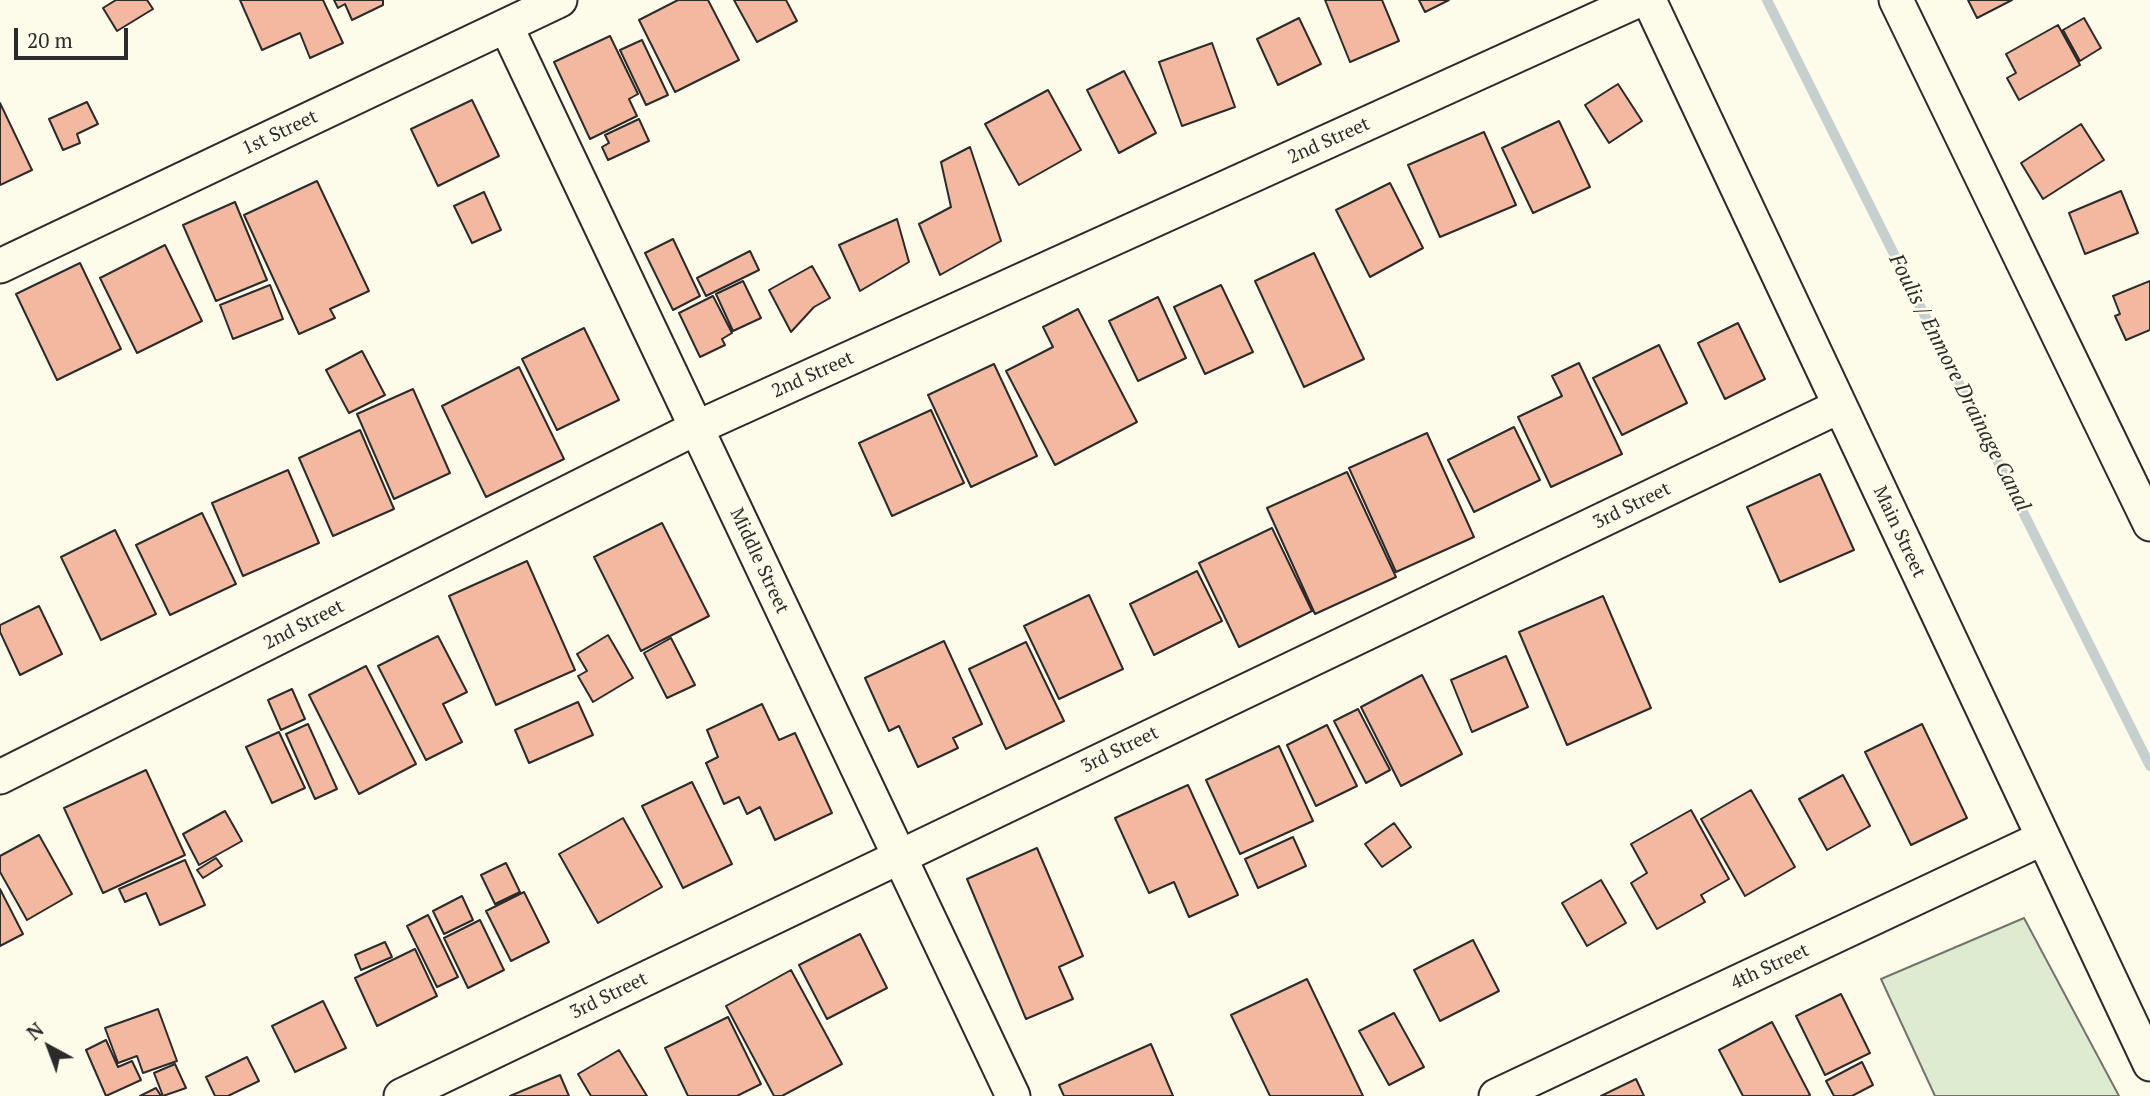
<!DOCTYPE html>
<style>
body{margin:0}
#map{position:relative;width:2150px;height:1096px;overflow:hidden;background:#fdfbea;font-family:"PT Serif",serif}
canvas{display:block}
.north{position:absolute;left:14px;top:1012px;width:70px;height:70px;-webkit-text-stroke:5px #fdfbea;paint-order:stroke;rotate:319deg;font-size:19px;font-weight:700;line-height:28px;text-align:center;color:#2b2b2b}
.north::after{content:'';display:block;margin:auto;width:24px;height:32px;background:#2b2b2b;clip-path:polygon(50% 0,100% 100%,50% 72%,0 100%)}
.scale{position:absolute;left:14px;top:28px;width:114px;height:32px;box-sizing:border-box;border:4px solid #2b2b2b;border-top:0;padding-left:9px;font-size:21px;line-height:24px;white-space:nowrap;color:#2b2b2b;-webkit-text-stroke:5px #fdfbea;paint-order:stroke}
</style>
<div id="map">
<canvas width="2150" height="1096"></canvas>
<div class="north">N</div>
<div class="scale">20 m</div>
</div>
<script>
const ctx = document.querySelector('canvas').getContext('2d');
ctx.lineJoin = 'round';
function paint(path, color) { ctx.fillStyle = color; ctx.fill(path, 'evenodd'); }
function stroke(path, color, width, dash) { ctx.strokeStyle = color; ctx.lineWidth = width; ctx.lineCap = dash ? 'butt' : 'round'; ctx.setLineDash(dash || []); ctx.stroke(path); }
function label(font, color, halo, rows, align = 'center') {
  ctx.font = font + ' "PT Serif",serif'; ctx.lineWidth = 5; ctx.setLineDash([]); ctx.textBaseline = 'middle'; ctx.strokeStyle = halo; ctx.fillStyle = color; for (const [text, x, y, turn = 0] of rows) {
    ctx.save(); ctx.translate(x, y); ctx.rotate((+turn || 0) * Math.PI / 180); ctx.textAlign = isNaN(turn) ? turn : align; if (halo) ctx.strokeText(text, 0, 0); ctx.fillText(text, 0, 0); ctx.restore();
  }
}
const green = new Path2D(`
 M 2024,918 L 2119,1096 L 1935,1096 L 1881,979 Z`);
const stream = new Path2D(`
 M 1767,0 L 2150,766`);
const building = new Path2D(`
 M 116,0 L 147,0 L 153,9 L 117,31 L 103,8 Z
 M 240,0 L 323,0 L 343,43 L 310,58 L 300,33 L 262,50 Z
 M 334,0 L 383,0 L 383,5 L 352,20 L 345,4 L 338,8 Z
 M 678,0 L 708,0 L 739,60 L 675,92 L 639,20 Z
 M 734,0 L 786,0 L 797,21 L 757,42 Z
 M 1325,0 L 1382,0 L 1399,41 L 1350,62 Z
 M 1419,0 L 1449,0 L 1425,12 Z
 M 1968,0 L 2012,0 L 1977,18 Z
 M 1299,18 L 1321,64 L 1278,85 L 1257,39 Z
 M 2084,18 L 2101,48 L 2080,61 L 2063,30 Z
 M 2058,25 L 2080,65 L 2019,100 L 2007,78 L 2016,73 L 2006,54 Z
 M 610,36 L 638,94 L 629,99 L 637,116 L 590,139 L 554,62 Z
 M 642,40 L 668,95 L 646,105 L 620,50 Z
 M 1212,43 L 1235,107 L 1182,126 L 1159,62 Z
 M 1124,71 L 1156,133 L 1119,153 L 1087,90 Z
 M 1618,84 L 1642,121 L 1609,143 L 1585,105 Z
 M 1048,90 L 1081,150 L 1019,185 L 985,124 Z
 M 472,100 L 499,156 L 438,186 L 411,129 Z
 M 87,102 L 98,124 L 77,134 L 80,143 L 63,150 L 49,119 Z
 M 0,103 L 32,170 L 0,185 Z
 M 639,119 L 649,141 L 608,160 L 602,147 L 609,143 L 605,135 Z
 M 1559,121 L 1590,187 L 1533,213 L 1502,148 Z
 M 2081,124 L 2104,160 L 2043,199 L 2021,163 Z
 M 1484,132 L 1516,205 L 1440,237 L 1408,165 Z
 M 970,147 L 1001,241 L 940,275 L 919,224 L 951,207 L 941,162 Z
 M 317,181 L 369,291 L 330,309 L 335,318 L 299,334 L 244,215 Z
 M 1390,183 L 1423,248 L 1370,277 L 1336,210 Z
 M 2121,191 L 2138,233 L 2085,254 L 2069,213 Z
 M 484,192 L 501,230 L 472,243 L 454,206 Z
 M 235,202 L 267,280 L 216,301 L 183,225 Z
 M 897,219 L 909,262 L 860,291 L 839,245 Z
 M 673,239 L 700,296 L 673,310 L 645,253 Z
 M 165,245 L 202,321 L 137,353 L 100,278 Z
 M 750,251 L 759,270 L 706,296 L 697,278 Z
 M 1314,253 L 1364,359 L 1304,387 L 1255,281 Z
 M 80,263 L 121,349 L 57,380 L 16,294 Z
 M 812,266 L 830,298 L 814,307 L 791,332 L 769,290 Z
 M 743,281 L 761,318 L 733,331 L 716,294 Z
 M 2150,281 L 2150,330 L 2126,340 L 2115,316 L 2120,314 L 2113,296 Z
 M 270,285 L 283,319 L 233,339 L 220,305 Z
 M 1221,285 L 1253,352 L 1205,374 L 1174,307 Z
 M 713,296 L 732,333 L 722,339 L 725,345 L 700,357 L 679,313 Z
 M 1158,297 L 1186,358 L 1138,381 L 1109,321 Z
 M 1078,309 L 1137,422 L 1055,465 L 1006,371 L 1053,347 L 1043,327 Z
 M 1738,323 L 1765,379 L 1725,399 L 1698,343 Z
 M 584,328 L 619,400 L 557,430 L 522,359 Z
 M 1659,345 L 1687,403 L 1622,435 L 1593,378 Z
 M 362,351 L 385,395 L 349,413 L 326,370 Z
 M 1579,363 L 1622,454 L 1551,487 L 1518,417 L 1562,396 L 1552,376 Z
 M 994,364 L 1037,456 L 971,487 L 928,395 Z
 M 519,367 L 564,459 L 486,497 L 442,406 Z
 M 413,389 L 450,473 L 394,499 L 357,414 Z
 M 931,410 L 964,483 L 892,516 L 859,443 Z
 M 1514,427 L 1540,480 L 1474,512 L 1448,460 Z
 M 360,430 L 394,509 L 333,536 L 299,458 Z
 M 1427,433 L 1474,537 L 1396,572 L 1349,468 Z
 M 288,470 L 319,543 L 243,576 L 212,503 Z
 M 1347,472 L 1396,577 L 1315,614 L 1267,508 Z
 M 1820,474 L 1854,550 L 1780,582 L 1747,507 Z
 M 202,513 L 236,584 L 170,615 L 136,545 Z
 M 662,523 L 709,616 L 641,651 L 594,557 Z
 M 1272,528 L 1312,611 L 1239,647 L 1199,563 Z
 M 115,530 L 156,614 L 101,640 L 61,557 Z
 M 527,561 L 575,670 L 496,705 L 449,596 Z
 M 1197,571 L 1222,621 L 1154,655 L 1130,604 Z
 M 1089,595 L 1123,669 L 1059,699 L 1024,626 Z
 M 1603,596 L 1651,708 L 1567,745 L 1519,632 Z
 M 39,606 L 62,654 L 20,675 L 0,632 L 0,625 Z
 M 608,635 L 633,678 L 593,702 L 578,676 L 587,671 L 577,654 Z
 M 438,636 L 467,692 L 443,704 L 462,742 L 426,760 L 378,666 Z
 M 671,638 L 695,685 L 667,698 L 644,653 Z
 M 944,641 L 982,724 L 953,738 L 958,748 L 918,767 L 899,726 L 889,731 L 865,678 Z
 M 1026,642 L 1064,721 L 1006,749 L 969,669 Z
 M 1506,656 L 1528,707 L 1472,732 L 1451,680 Z
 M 366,666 L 416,764 L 359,794 L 309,695 Z
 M 1422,675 L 1462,754 L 1401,786 L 1361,707 Z
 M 292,689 L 305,719 L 281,730 L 268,700 Z
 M 578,702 L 593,735 L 529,763 L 515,730 Z
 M 762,704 L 779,740 L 795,733 L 832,813 L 775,840 L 760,807 L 747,814 L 739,797 L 724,804 L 706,763 L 718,757 L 707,730 Z
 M 1358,709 L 1390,770 L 1366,783 L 1334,721 Z
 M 308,724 L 337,789 L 315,799 L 286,734 Z
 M 1922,724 L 1967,818 L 1911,845 L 1865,752 Z
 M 1327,725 L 1357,786 L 1316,806 L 1287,745 Z
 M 279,732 L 305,788 L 272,803 L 246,747 Z
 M 1279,746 L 1313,821 L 1240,854 L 1206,780 Z
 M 146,770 L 185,855 L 103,893 L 64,808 Z
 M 1843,775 L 1870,826 L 1827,850 L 1799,799 Z
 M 692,782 L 732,864 L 683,888 L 642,806 Z
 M 1188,785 L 1238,895 L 1189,917 L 1174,882 L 1149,893 L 1115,818 Z
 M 1751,790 L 1795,867 L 1745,896 L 1701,819 Z
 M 1691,810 L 1729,879 L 1701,895 L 1705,902 L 1657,929 L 1631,883 L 1647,873 L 1631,844 Z
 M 225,811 L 242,841 L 199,865 L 183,834 Z
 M 623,818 L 662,887 L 598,923 L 559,854 Z
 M 1394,823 L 1411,847 L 1382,867 L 1365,844 Z
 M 39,835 L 72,894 L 27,920 L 0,872 L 0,856 Z
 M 1293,837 L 1306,866 L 1258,888 L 1245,859 Z
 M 1037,848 L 1083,956 L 1059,967 L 1073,999 L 1026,1019 L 967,879 Z
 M 216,858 L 222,866 L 203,878 L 197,870 Z
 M 185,860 L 205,905 L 160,925 L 146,893 L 125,902 L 119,889 Z
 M 506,863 L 520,892 L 495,904 L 481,875 Z
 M 1601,880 L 1626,923 L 1587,946 L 1562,903 Z
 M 0,889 L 23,934 L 0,946 Z
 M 524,892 L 549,942 L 511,961 L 486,911 Z
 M 462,896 L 473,920 L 444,934 L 433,911 Z
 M 428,915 L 458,977 L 437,987 L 407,926 Z
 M 480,920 L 504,970 L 468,988 L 444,938 Z
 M 860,934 L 887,988 L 827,1019 L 799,965 Z
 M 1473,940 L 1499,991 L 1440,1021 L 1414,970 Z
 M 385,942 L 392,957 L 361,970 L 355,955 Z
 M 415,949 L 437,996 L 377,1026 L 355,978 Z
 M 791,970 L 842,1064 L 782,1096 L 774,1096 L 726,1006 Z
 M 1307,979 L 1363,1096 L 1270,1096 L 1231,1015 Z
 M 1841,994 L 1870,1053 L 1825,1075 L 1796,1016 Z
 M 323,1001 L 346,1048 L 295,1072 L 272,1026 Z
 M 158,1009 L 177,1061 L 143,1073 L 137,1056 L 118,1063 L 105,1028 Z
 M 1394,1013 L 1424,1067 L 1389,1085 L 1359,1031 Z
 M 728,1017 L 761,1084 L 737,1096 L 688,1096 L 665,1048 Z
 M 1772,1022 L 1810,1095 L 1808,1096 L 1743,1096 L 1719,1050 Z
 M 106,1040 L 118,1067 L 132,1061 L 141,1080 L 106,1096 L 86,1050 Z
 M 1151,1044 L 1173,1096 L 1064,1096 L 1059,1085 Z
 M 619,1050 L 647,1096 L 591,1096 L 578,1074 Z
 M 247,1057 L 259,1081 L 228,1096 L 215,1096 L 206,1077 Z
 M 1862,1062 L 1873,1085 L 1852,1096 L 1834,1096 L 1826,1081 Z
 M 175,1064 L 186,1088 L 163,1096 L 154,1073 Z
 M 560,1075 L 569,1096 L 510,1096 Z
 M 1636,1079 L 1644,1096 L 1601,1096 Z
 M 156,1088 L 161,1096 L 140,1096 Z`);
const street = new Path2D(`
 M 1649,0 L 2150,1064
 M 1896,0 L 2150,524
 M 506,26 L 1013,1096
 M 0,266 L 560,0
 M 0,777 L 696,428 L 1639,0
 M 401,1096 L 1840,406
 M 1496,1096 L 2043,838`);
const streetNames = [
 ["1st Street",280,133,-25],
 ["2nd Street",1329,141,-24],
 ["2nd Street",813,375,-24],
 ["3rd Street",1632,506,-26],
 ["Main Street",1899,532,65],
 ["Middle Street",759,561,65],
 ["2nd Street",304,625,-27],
 ["3rd Street",1120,750,-26],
 ["4th Street",1770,967,-25],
 ["3rd Street",609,996,-26]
];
const waterNames = [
 ["Foulis / Enmore Drainage Canal",1959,383,63]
];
paint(green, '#deebd1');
stroke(green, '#74746e', 2);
stroke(stream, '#c7d0d0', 10);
paint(building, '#f2b8a0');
stroke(building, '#2b2b2b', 2);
stroke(street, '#2b2b2b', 37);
stroke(street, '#fdfbea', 33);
label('19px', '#2b2b2b', '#fdfbea', streetNames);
label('italic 21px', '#2b2b2b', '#fdfbea', waterNames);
</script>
